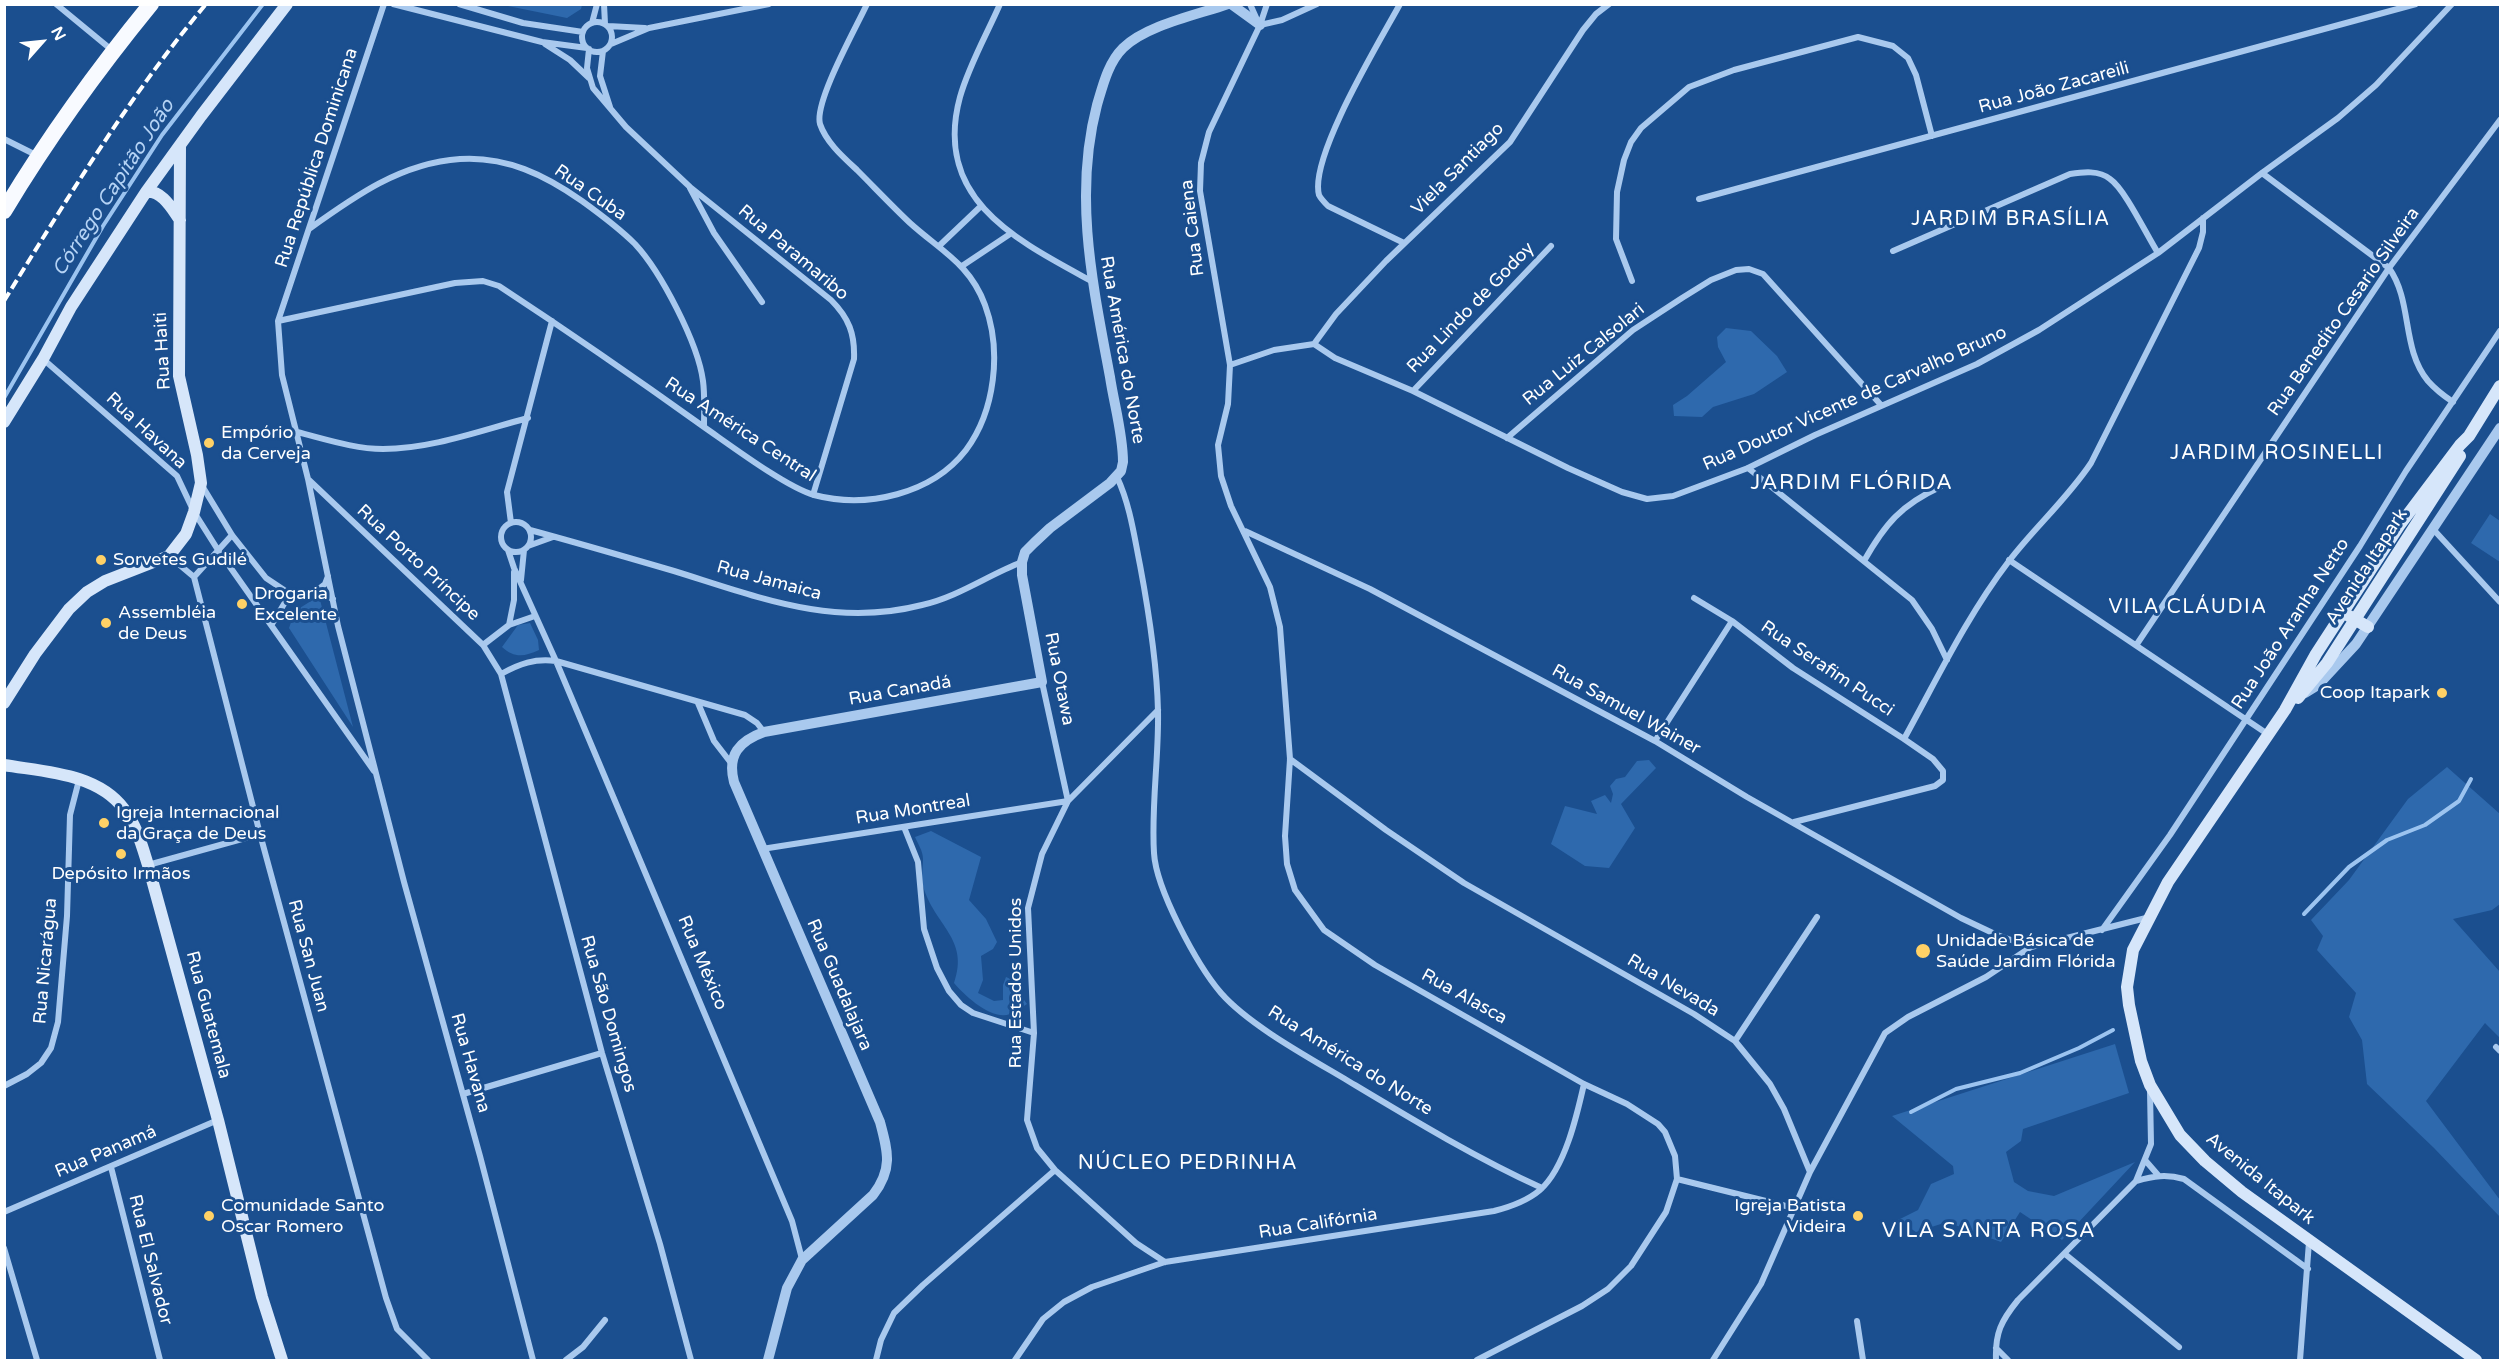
<!DOCTYPE html>
<meta charset="utf-8">
<style>
body{margin:0}
#map{position:relative;width:2505px;height:1365px;overflow:hidden;background:#1b4f8f;font-family:"Varela Round",sans-serif}
canvas{display:block}
.frame{position:absolute;inset:0;border:6px solid #fff;pointer-events:none}
.north{position:absolute;left:12px;top:12px;width:60px;height:60px;-webkit-text-stroke:4px #1b4f8f;paint-order:stroke;rotate:63deg;font-size:16px;font-weight:700;line-height:24px;text-align:center;color:#fff}
.north::after{content:'';display:block;margin:auto;width:21px;height:27px;background:#fff;clip-path:polygon(50% 0,100% 100%,50% 72%,0 100%)}
</style>
<div id="map">
<canvas width="2505" height="1365"></canvas>
<div class="frame"></div>
<div class="north">N</div>
</div>
<script>
const ctx = document.querySelector('canvas').getContext('2d');
ctx.lineJoin = 'round';
function paint(path, color) { ctx.fillStyle = color; ctx.fill(path, 'evenodd'); }
function stroke(path, color, width, dash) { ctx.strokeStyle = color; ctx.lineWidth = width; ctx.lineCap = dash ? 'butt' : 'round'; ctx.setLineDash(dash || []); ctx.stroke(path); }
function label(font, color, halo, rows, align = 'center') {
  ctx.font = font + ' "Varela Round",sans-serif'; ctx.lineWidth = 6; ctx.setLineDash([]); ctx.textBaseline = 'middle'; ctx.strokeStyle = halo; ctx.fillStyle = color; for (const [text, x, y, turn = 0] of rows) {
    ctx.save(); ctx.translate(x, y); ctx.rotate((+turn || 0) * Math.PI / 180); ctx.textAlign = isNaN(turn) ? turn : align; if (halo) ctx.strokeText(text, 0, 0); ctx.fillText(text, 0, 0); ctx.restore();
  }
}
const green = new Path2D(`
 M 503,5 L 582,4 L 582,5 L 581,9 L 567,18 Z
 M 1726,328 L 1751,331 L 1777,356 L 1787,372 L 1754,394 L 1713,407 L 1702,417 L 1674,416 L 1673,405 L 1687,396 L 1726,362 L 1718,347 L 1717,337 Z
 M 2490,514 L 2500,521 L 2500,562 L 2471,543 Z
 M 319,596 L 353,727 L 289,628 L 295,611 Z
 M 530,623 L 538,640 L 539,650 C 524,657 514,658 502,647 L 518,625 Z
 M 1649,760 L 1656,768 L 1621,804 L 1635,828 L 1609,868 L 1585,866 L 1551,844 L 1565,806 L 1597,814 L 1591,801 L 1605,795 L 1611,803 L 1613,794 L 1610,786 L 1616,779 L 1625,777 L 1637,761 Z
 M 2447,767 L 2500,814 L 2500,904 L 2492,910 L 2453,919 L 2500,972 L 2500,1038 L 2485,1023 L 2426,1101 L 2500,1200 L 2500,1217 L 2434,1148 L 2367,1084 L 2362,1040 L 2349,1017 L 2356,993 L 2317,950 L 2323,936 L 2311,920 L 2349,880 L 2408,799 Z
 M 931,831 L 981,857 L 969,900 L 986,919 L 997,942 L 993,949 L 981,956 L 983,980 L 978,993 L 994,1001 L 1003,1000 L 1003,985 L 1006,977 L 1015,981 L 1019,993 L 1027,1004 C 1022,1007 1016,1012 1010,1014 C 992,1021 965,996 954,983 C 970,939 934,925 923,886 C 921,878 923,868 923,859 C 923,851 918,844 915,837 Z
 M 2115,1044 L 2129,1093 L 2023,1129 L 2021,1141 L 2006,1152 L 2014,1182 L 2028,1191 L 2054,1196 L 2135,1162 L 2062,1240 L 2020,1212 L 2001,1242 L 1947,1222 L 1916,1232 L 1898,1220 L 1918,1210 L 1931,1184 L 1954,1174 L 1953,1166 L 1892,1116 Z`);
const stream = new Path2D(`
 M 4,398 L 103,226 L 162,135 L 263,4
 M 2304,914 L 2349,867 L 2387,840 L 2425,825 L 2459,801 L 2471,779
 M 1911,1112 L 1956,1089 L 2020,1073 L 2079,1048 L 2113,1030`);
const minor = new Path2D(`
 M 56,4 L 113,51
 M 384,4 L 278,321 L 282,375 L 308,479 L 338,626 L 404,882 L 480,1156 L 533,1360
 M 393,4 L 542,42 L 587,48
 M 459,4 L 523,23 L 583,32
 M 604,4 L 605,24
 M 1000,4 C 987,34 969,65 960,97 C 932,200 1018,241 1093,282
 M 1250,4 L 1258,22
 M 1267,4 L 1260,25 L 1209,132 L 1201,163 L 1200,191 L 1230,365 L 1228,404 L 1218,445 L 1221,476 L 1231,506 L 1270,587 L 1280,627 L 1290,759 L 1285,836 L 1287,864 L 1295,890 L 1324,930 L 1375,965 L 1584,1084 L 1627,1104 L 1658,1124 L 1665,1132 L 1675,1156 L 1677,1179 L 1666,1212 L 1631,1266 L 1608,1289 L 1582,1306 L 1477,1360
 M 1400,4 C 1380,41 1309,157 1319,195 C 1321,199 1325,203 1328,206 L 1404,243
 M582 37a15 15 0 1 1 30 0a15 15 0 1 1-30 0Z
 M 592,23 L 597,4
 M 1260,25 L 1282,20 L 1317,4
 M 608,26 L 645,28
 M 545,44 L 570,60 L 589,78
 M 611,44 L 649,28 L 769,4
 M 589,49 L 587,68 L 593,88 L 626,127 L 690,187 L 831,300 C 849,318 855,334 854,359 L 813,495
 M 603,51 L 600,76 L 610,107
 M 4,139 L 36,155
 M 2262,173 L 2389,268 C 2413,302 2401,348 2428,381 C 2435,389 2444,396 2453,402
 M 690,188 L 714,233 L 762,302
 M 1699,199 L 2416,4
 M 309,229 C 355,196 401,163 460,159 C 506,156 545,175 582,201 C 600,214 619,228 635,244 C 661,272 698,343 703,381 C 705,396 704,412 704,427
 M 939,246 L 980,207
 M 1893,251 L 2070,174 C 2083,172 2099,170 2110,179 C 2125,189 2147,236 2158,253
 M 962,266 L 1010,234
 M 1632,281 L 1616,239 L 1617,192 L 1624,160 L 1631,142 L 1641,128 L 1689,87 L 1734,70 L 1858,37 L 1893,46 L 1908,58 L 1916,75 L 1932,136
 M 278,321 L 455,283 L 483,281 L 499,286 C 569,332 637,379 704,427 C 730,445 786,487 814,495 C 867,509 932,494 966,450 C 995,411 1002,351 985,305 C 970,264 941,251 910,223 C 892,206 875,188 857,170 C 843,157 826,142 820,124 C 814,102 856,28 867,4
 M 1314,344 L 1336,314 L 1386,261 L 1510,142 L 1583,30 L 1596,14 L 1609,4
 M 43,359 L 177,476 L 194,512 L 218,550 L 374,771
 M 1230,365 L 1274,350 L 1314,344 L 1335,358 L 1413,391 L 1568,468 L 1622,492 L 1647,499 L 1673,496 L 1748,468 L 1815,435 L 1977,364 L 2039,330 L 2158,253 L 2262,173 L 2338,118 L 2376,85 L 2452,4
 M 1413,391 L 1551,246
 M 297,432 C 325,439 355,449 383,449 C 432,449 482,430 528,418
 M 1507,438 L 1633,330 L 1682,298 L 1711,280 L 1736,270 L 1749,269 L 1763,274 L 1881,405
 M 1748,468 L 1912,600 L 1932,629 L 1947,660
 M 1117,477 C 1130,505 1134,535 1140,565 C 1149,613 1157,662 1158,711 C 1159,758 1151,806 1154,853 C 1156,889 1197,965 1221,993 C 1249,1025 1308,1057 1345,1079 C 1410,1118 1474,1157 1542,1188
 M 309,480 L 483,645 L 501,674 L 602,1053 L 660,1244 L 691,1360
 M 201,484 L 232,535 L 266,578 L 290,594 L 316,591 L 333,599
 M501 537a15 15 0 1 1 30 0a15 15 0 1 1-30 0Z
 M 511,523 L 507,492 L 552,321
 M 2433,529 L 2500,602
 M 530,530 C 578,543 626,557 674,571 C 758,597 833,628 922,605 C 958,597 988,575 1022,562
 M 1245,531 L 1370,589 L 1655,741 L 1747,797 L 1961,918 L 1997,935 L 2031,947 L 2150,917
 M 528,546 L 553,537
 M 508,550 L 514,568 L 556,661 L 792,1221 L 802,1259
 M 169,556 L 194,577 L 260,834 L 386,1298 L 397,1329 L 428,1360
 M 2009,560 L 2269,735
 M 1864,561 C 1885,524 1901,505 1940,487
 M 194,577 L 232,535
 M 521,580 L 524,550
 M 316,591 L 325,584 L 328,576
 M 1694,598 L 1732,621
 M 272,624 L 290,594
 M 509,625 L 514,600 L 514,572
 M 2137,644 L 2389,268 L 2500,120
 M 483,645 L 509,625 L 535,616
 M 501,674 C 519,664 535,658 556,661 L 745,715 L 757,723 L 764,732
 M 698,703 L 714,741 L 731,763
 M 1158,710 L 1068,801 L 1042,854 L 1028,908 L 1034,1033 L 1027,1120 L 1037,1148 L 1055,1170 L 1136,1243 L 1165,1262
 M 1904,739 C 1937,679 1967,616 2009,561 C 2035,527 2067,499 2091,463 L 2199,248 L 2203,232 L 2203,218
 M 1655,741 L 1732,621 L 1793,668 L 1904,739 L 1933,759 L 1943,771 L 1943,780 L 1935,786 L 1794,822
 M 1290,759 L 1386,830 L 1464,883 L 1694,1014 L 1735,1041 L 1770,1084 L 1784,1109 L 1810,1172
 M 904,827 L 918,862 L 924,929 L 937,968 L 949,991 L 961,1005 L 973,1013 L 1034,1033
 M 762,849 L 1068,801 L 1042,682
 M 148,865 L 260,834
 M 2102,930 L 2170,835 L 2360,546 L 2406,471 L 2500,331
 M 1735,1041 L 1817,917
 M 2496,1047 L 2500,1051
 M 4,1086 L 27,1074 L 41,1063 L 51,1048 L 58,1022 L 67,916 L 70,815 L 79,780
 M 463,1094 L 602,1053
 M 2145,1160 L 2158,1175
 M 111,1167 L 160,1360
 M 1677,1179 L 1794,1208
 M 2136,1181 C 2154,1176 2166,1174 2184,1179 L 2308,1269
 M 4,1212 L 218,1120
 M 4,1248 L 37,1360
 M 2065,1254 L 2179,1347
 M 1857,1321 L 1863,1360
 M 1996,1348 L 2008,1360
 M 566,1360 L 583,1347 L 605,1320
 M 876,1360 L 881,1340 L 894,1313 L 923,1285 L 1055,1170
 M 1015,1360 L 1043,1319 L 1064,1302 L 1092,1287 L 1165,1262 L 1494,1211 C 1510,1207 1527,1201 1540,1190 C 1565,1168 1577,1115 1584,1084
 M 1713,1360 L 1761,1284 L 1810,1172 L 1885,1033 L 1908,1017 L 1986,977 L 2031,947
 M 1996,1360 C 1995,1333 2001,1321 2018,1300 L 2136,1181 L 2151,1144 L 2150,1091
 M 2300,1360 L 2309,1242`);
const tertiary = new Path2D(`
 M 1231,4 L 1260,25
 M 2305,693 L 2318,685 L 2356,644 L 2500,428
 M 768,1360 L 787,1288 L 802,1260 L 873,1195 C 893,1169 888,1152 880,1122 L 734,782 C 727,755 739,741 764,732 L 1042,682 L 1022,575 L 1022,562 L 1025,552 L 1034,543 L 1050,528 L 1110,483 L 1121,471 L 1123,462 C 1123,434 1114,404 1110,377 C 1093,286 1073,196 1097,105 C 1103,85 1108,63 1123,48 C 1147,25 1197,15 1228,4`);
const secondary = new Path2D(`
 M 146,192 C 162,190 172,209 180,220
 M 4,422 L 43,359 L 71,307 L 146,192 L 201,116 L 287,4
 M 2349,616 L 2368,627
 M 2298,698 L 2327,663 L 2460,456
 M 4,703 L 35,654 L 69,609 L 87,592 L 105,581 L 169,556 L 186,534 L 194,512 L 201,483 L 197,455 L 179,376 L 180,145
 M 4,765 C 45,772 97,773 124,809 C 137,826 142,846 148,865 L 218,1120 L 262,1297 L 282,1360
 M 2476,1360 L 2242,1192 L 2205,1161 L 2180,1135 L 2150,1085 L 2141,1061 L 2129,1005 L 2127,987 L 2133,950 L 2168,882 L 2285,710 L 2316,654 L 2399,526 L 2460,445 L 2469,436 L 2500,386`);
const trunk = new Path2D(`
 M 4,211 C 48,138 97,70 151,4`);
const rail = new Path2D(`
 M 4,301 C 67,199 129,96 206,4`);
const markers = [
 [209,443,6,"#ffd166"],
 [101,560,6,"#ffd166"],
 [242,604,6,"#ffd166"],
 [106,623,6,"#ffd166"],
 [2442,693,6,"#ffd166"],
 [104,823,6,"#ffd166"],
 [121,854,6,"#ffd166"],
 [1923,951,8,"#ffd166"],
 [209,1216,6,"#ffd166"],
 [1858,1216,6,"#ffd166"]
];
const streetNames = [
 ["Rua João Zacareili",2054,88,-15],
 ["Rua República Dominicana",317,158,-72],
 ["Viela Santiago",1458,169,-45],
 ["Rua Cuba",590,193,35],
 ["Rua Caiena",1193,228,-97],
 ["Rua Paramaribo",793,253,40],
 ["Rua Lindo de Godoy",1471,308,-46],
 ["Rua Benedito Cesario Silveira",2344,312,-55],
 ["Rua América do Norte",1122,350,80],
 ["Rua Haiti",163,351,-93],
 ["Rua Luiz Calsolari",1584,355,-39],
 ["Rua Doutor Vicente de Carvalho Bruno",1855,399,-24],
 ["Rua América Central",740,430,33],
 ["Rua Havana",146,431,43],
 ["Rua Porto Príncipe",418,563,43],
 ["Avenida Itapark",2367,567,-57],
 ["Rua Jamaica",769,581,15],
 ["Rua João Aranha Netto",2291,624,-57],
 ["Rua Serafim Pucci",1827,669,34],
 ["Rua Otawa",1059,679,79],
 ["Rua Canadá",900,691,-10],
 ["Rua Samuel Wainer",1626,710,29],
 ["Rua Montreal",913,810,-9],
 ["Rua San Juan",308,956,75],
 ["Rua Nicarágua",46,961,-85],
 ["Rua México",702,963,67],
 ["Rua Estados Unidos",1016,983,-90],
 ["Rua Guadalajara",839,985,67],
 ["Rua Nevada",1673,986,31],
 ["Rua Alasca",1464,997,29],
 ["Rua São Domingos",608,1014,74],
 ["Rua Guatemala",208,1015,75],
 ["Rua América do Norte",1350,1061,32],
 ["Rua Havana",470,1063,74],
 ["Rua Panamá",106,1152,-23],
 ["Avenida Itapark",2260,1179,39],
 ["Rua Califórnia",1318,1224,-9],
 ["Rua El Salvador",150,1260,76]
];
const poiNames = [
 ["Empório",221,433],
 ["da Cerveja",221,454],
 ["Sorvetes Gudilé",113,560],
 ["Drogaria",254,594],
 ["Excelente",254,615],
 ["Assembléia",118,613],
 ["de Deus",118,634],
 ["Coop Itapark",2430,693,"right"],
 ["Igreja Internacional",116,813],
 ["da Graça de Deus",116,834],
 ["Depósito Irmãos",121,874,"center"],
 ["Unidade Básica de",1936,941],
 ["Saúde Jardim Flórida",1936,962],
 ["Comunidade Santo",221,1206],
 ["Oscar Romero",221,1227],
 ["Igreja Batista",1846,1206,"right"],
 ["Videira",1846,1227,"right"]
];
const waterNames = [
 ["Córrego Capitão João",114,188,-57]
];
const neighbourhoodNames = [
 ["JARDIM BRASÍLIA",2011,220],
 ["JARDIM ROSINELLI",2277,454],
 ["VILA CLÁUDIA",2188,608],
 ["NÚCLEO PEDRINHA",1188,1164]
];
const quarterNames = [
 ["JARDIM FLÓRIDA",1852,483],
 ["VILA SANTA ROSA",1989,1231]
];
paint(green, '#2e69ad');
stroke(stream, '#9cc4f0', 4);
stroke(minor, '#a9c9ee', 6);
stroke(tertiary, '#a9c9ee', 10);
stroke(secondary, '#d6e6fa', 12);
stroke(trunk, '#f8faff', 16);
stroke(rail, '#fff', 4, [10, 4.5]);
for (const [x, y, r, color] of markers) { const dot = new Path2D(); dot.arc(x, y, r, 0, 2 * Math.PI); ctx.fillStyle = color; ctx.fill(dot); stroke(dot, '#1b4f8f', 2); }
label('18px', '#fff', '#1b4f8f', streetNames);
label('18px', '#fff', '#1b4f8f', poiNames, 'left');
label('italic 20px', '#b5d3f5', '#1b4f8f', waterNames);
ctx.letterSpacing = '1.5px';
label('20px', '#fff', '#1b4f8f', neighbourhoodNames);
ctx.letterSpacing = '0px';
ctx.letterSpacing = '1.5px';
label('21px', '#fff', '#1b4f8f', quarterNames);
ctx.letterSpacing = '0px';
</script>
